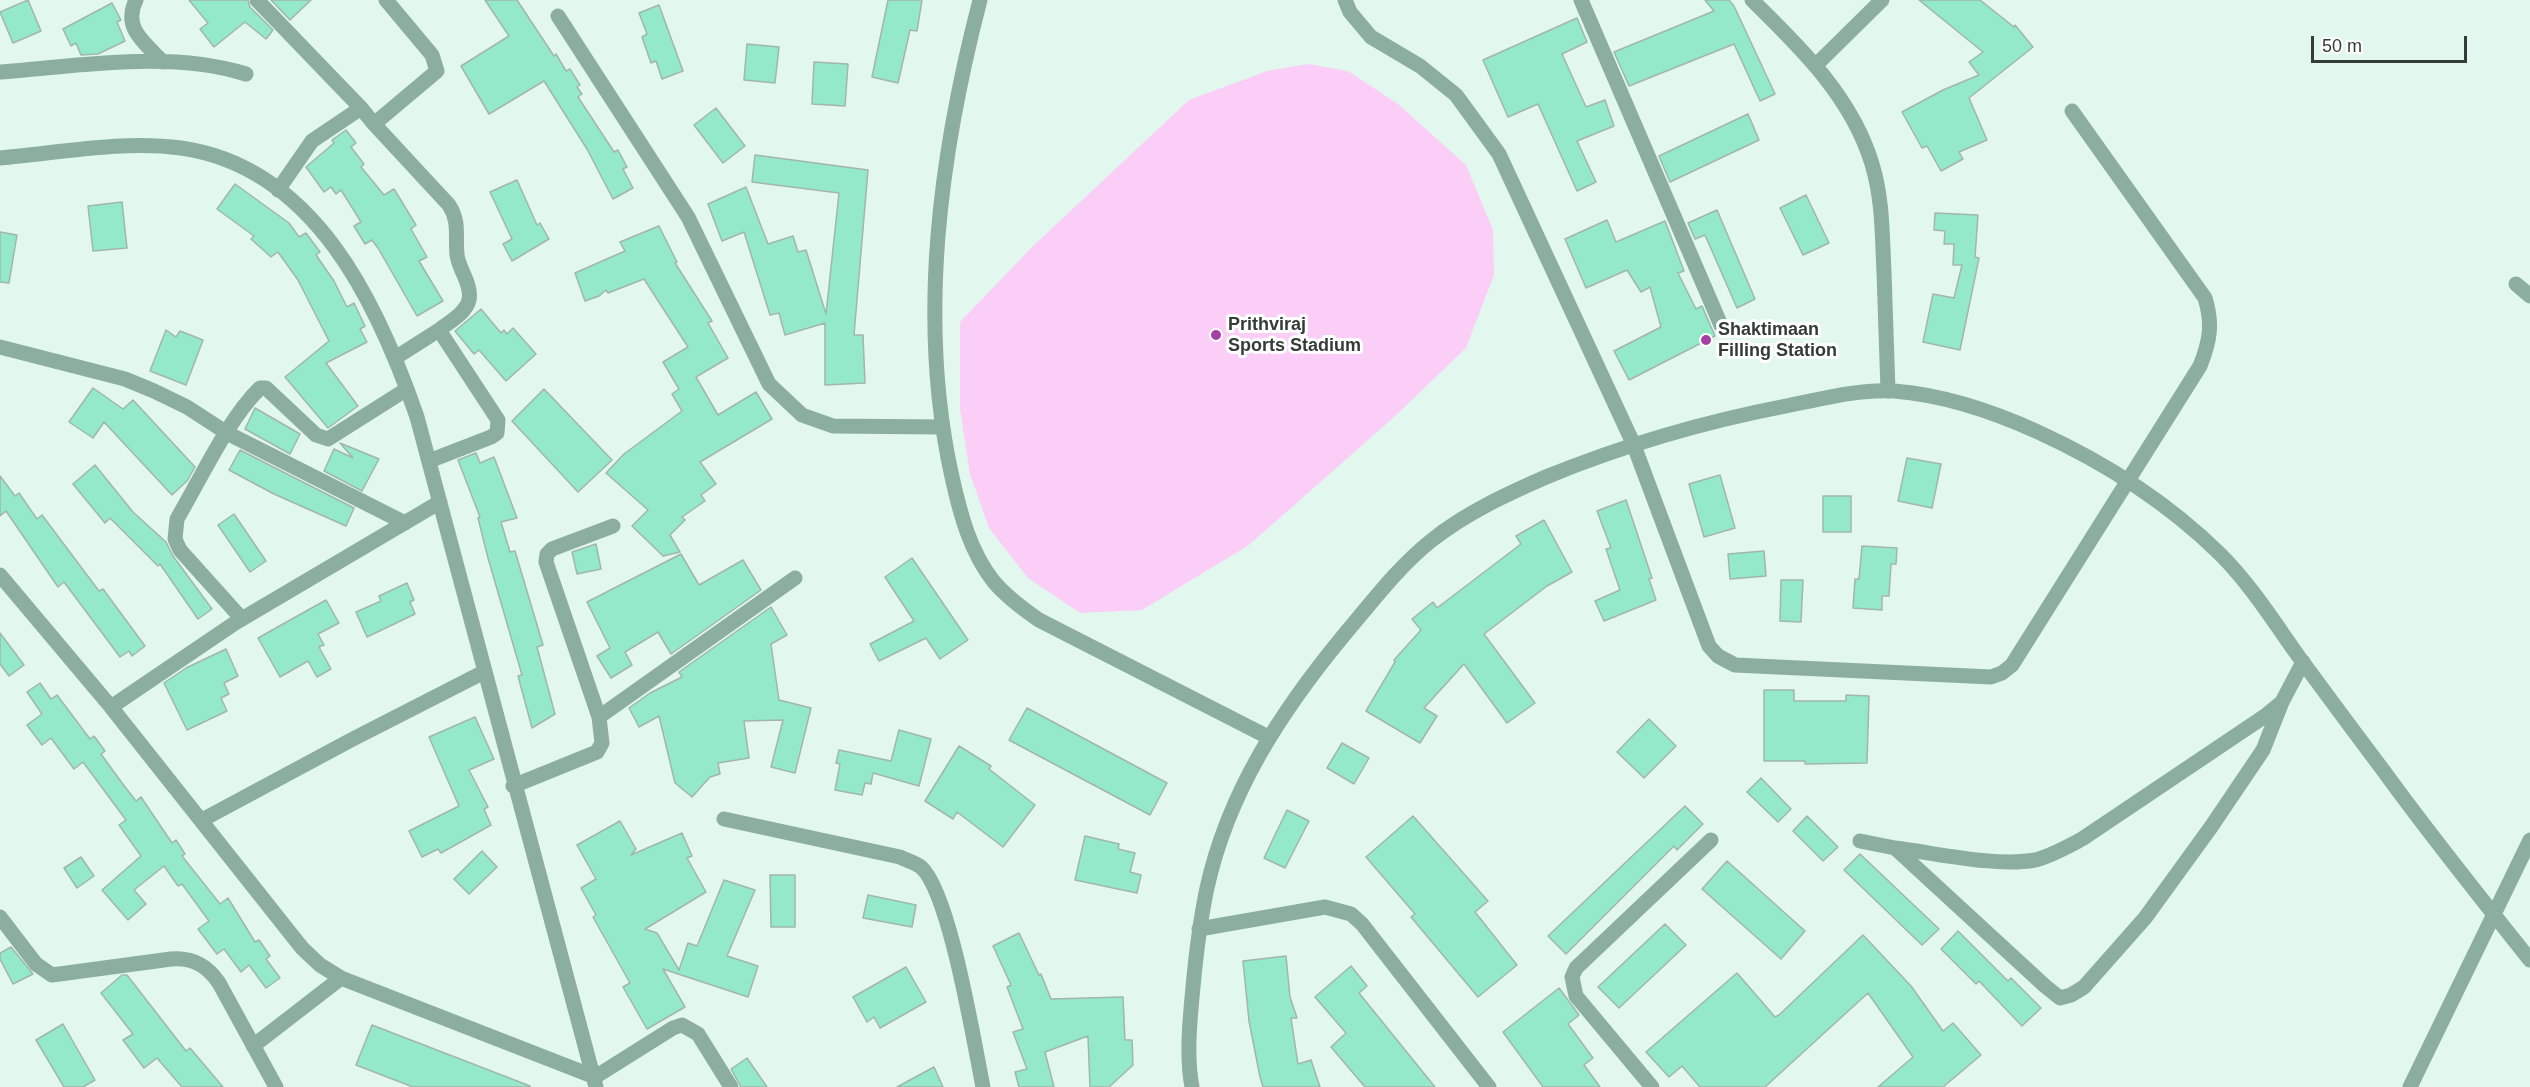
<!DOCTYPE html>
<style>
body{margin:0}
#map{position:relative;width:2530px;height:1087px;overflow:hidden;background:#e2f8ee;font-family:Arial,sans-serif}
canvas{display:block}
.scale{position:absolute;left:2311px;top:36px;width:156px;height:27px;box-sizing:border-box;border:3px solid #333c38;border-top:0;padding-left:8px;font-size:18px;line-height:21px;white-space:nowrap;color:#333c38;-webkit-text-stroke:4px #fff;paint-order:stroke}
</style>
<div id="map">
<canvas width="2530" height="1087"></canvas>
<div class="scale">50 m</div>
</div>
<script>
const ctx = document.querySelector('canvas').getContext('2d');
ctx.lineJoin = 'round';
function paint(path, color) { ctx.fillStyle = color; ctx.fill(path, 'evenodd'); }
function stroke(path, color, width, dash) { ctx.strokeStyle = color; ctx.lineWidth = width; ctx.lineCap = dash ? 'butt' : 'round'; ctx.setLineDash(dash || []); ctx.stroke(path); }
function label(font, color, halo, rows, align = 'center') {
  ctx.font = font + ' Arial,sans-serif'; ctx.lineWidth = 6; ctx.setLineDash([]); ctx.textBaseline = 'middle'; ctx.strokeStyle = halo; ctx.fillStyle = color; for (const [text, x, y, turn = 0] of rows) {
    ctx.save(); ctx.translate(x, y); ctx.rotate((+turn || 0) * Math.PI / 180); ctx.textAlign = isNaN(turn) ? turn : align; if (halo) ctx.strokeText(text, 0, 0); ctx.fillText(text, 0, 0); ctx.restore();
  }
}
const green = new Path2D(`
 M 1308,64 L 1348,71 L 1398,104 L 1466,165 L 1493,230 L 1494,275 L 1466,348 L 1393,418 L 1249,545 L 1142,610 L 1080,613 L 1028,578 L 989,528 L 970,474 L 960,409 L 960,322 L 1032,247 L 1189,100 L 1267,71 Z`);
const building = new Path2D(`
 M 28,0 L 41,31 L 13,43 L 0,12 Z
 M 189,0 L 248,0 L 250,7 L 273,30 L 266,39 L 245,22 L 214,47 L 200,29 L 208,23 Z
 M 271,0 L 311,0 L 290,20 Z
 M 485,0 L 517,0 L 554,56 L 556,54 L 566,71 L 570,69 L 580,85 L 577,87 L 582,94 L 578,97 L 614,152 L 618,150 L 627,167 L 623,169 L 633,188 L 613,199 L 587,149 L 544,81 L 489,114 L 461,66 L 509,36 Z
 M 888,0 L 922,0 L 917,31 L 910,30 L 898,83 L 872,77 Z
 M 1705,0 L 1729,0 L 1734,6 L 1775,94 L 1760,101 L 1734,44 L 1629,86 L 1614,52 L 1714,11 Z
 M 1919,0 L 1980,0 L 2014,27 L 2015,25 L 2033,47 L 1969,98 L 1987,140 L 1959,152 L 1963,159 L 1941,171 L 1927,146 L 1922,148 L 1902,112 L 1943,90 L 1979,75 L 1969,62 L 1983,52 Z
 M 112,3 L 121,20 L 117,22 L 125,41 L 98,54 L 81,55 L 76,43 L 71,46 L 63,29 Z
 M 659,5 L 683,71 L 662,79 L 656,61 L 651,63 L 642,37 L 647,34 L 639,13 Z
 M 1577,18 L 1587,42 L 1562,54 L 1586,107 L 1605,100 L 1614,126 L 1577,141 L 1596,182 L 1577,191 L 1538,104 L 1508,117 L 1483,60 Z
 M 747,44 L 779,47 L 775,83 L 744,80 Z
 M 814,62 L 848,64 L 845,106 L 812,104 Z
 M 716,108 L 745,146 L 723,163 L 694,125 Z
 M 1748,114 L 1759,140 L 1670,182 L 1659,156 Z
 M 346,130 L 356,143 L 351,147 L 364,164 L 361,167 L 384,195 L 394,189 L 416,225 L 411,229 L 427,257 L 419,261 L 443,301 L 417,316 L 378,248 L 372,240 L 365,244 L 354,226 L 361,222 L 341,190 L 336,194 L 331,187 L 324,192 L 306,167 L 334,143 L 332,140 Z
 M 755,155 L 868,170 L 854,335 L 863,335 L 865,383 L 825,385 L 825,323 L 785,335 L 779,313 L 770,315 L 744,232 L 722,241 L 708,204 L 746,187 L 768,244 L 793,236 L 798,252 L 806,250 L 826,314 L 839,193 L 752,182 Z
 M 517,180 L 537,225 L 540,223 L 549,239 L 512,261 L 503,244 L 512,239 L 490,192 Z
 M 235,184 L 289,223 L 299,237 L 306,233 L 320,252 L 316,255 L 334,281 L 347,307 L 354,303 L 365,326 L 360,329 L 367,342 L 326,363 L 358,406 L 328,428 L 285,377 L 329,341 L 298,280 L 278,252 L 271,257 L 251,239 L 254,236 L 217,209 Z
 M 1806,195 L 1829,243 L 1803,255 L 1780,208 Z
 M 122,202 L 127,248 L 93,251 L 88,206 Z
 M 1717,210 L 1755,299 L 1737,308 L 1705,235 L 1695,239 L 1688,223 Z
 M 1935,213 L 1978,215 L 1975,257 L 1979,258 L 1960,350 L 1923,342 L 1933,294 L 1954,298 L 1962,265 L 1953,265 L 1954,244 L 1944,244 L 1945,231 L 1934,230 Z
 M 1607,220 L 1616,242 L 1665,221 L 1684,271 L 1678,273 L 1696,309 L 1702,306 L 1715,336 L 1629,380 L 1614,351 L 1661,327 L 1650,287 L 1641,292 L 1627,270 L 1586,288 L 1565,239 Z
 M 659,226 L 677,262 L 675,263 L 712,321 L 708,323 L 728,358 L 696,377 L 718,415 L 756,392 L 772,419 L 700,462 L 716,484 L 701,495 L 705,501 L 682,517 L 685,520 L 670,535 L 680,552 L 663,556 L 632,526 L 648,510 L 606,473 L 624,454 L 682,411 L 672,394 L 679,389 L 663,362 L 688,347 L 644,279 L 608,293 L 606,290 L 599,296 L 585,301 L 575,273 L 625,251 L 620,242 Z
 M 0,232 L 17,235 L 9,283 L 0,282 Z
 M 481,309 L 501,333 L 504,330 L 507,334 L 513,328 L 536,354 L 506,381 L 479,350 L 474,354 L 455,331 Z
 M 166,330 L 176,337 L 180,331 L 203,340 L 186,385 L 150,371 Z
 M 93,388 L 123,409 L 133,400 L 195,467 L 187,481 L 172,495 L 104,422 L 93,438 L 69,422 Z
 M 544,389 L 612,460 L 578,492 L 512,421 Z
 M 255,408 L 300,434 L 290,454 L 245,429 Z
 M 340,443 L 379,459 L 362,491 L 324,471 L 334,449 L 353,458 Z
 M 240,450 L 354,508 L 346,526 L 274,494 L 229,470 Z
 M 476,453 L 480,463 L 494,457 L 517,518 L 501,522 L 510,552 L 515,551 L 543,645 L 537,647 L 555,714 L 532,728 L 518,676 L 522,675 L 488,558 L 478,518 L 480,517 L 458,460 Z
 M 1907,458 L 1941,464 L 1932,508 L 1898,501 Z
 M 95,465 L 133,512 L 166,542 L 173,556 L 212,609 L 198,619 L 160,564 L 158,566 L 110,518 L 105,523 L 73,484 Z
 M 1720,475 L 1735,528 L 1704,537 L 1689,484 Z
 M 0,476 L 15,496 L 19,493 L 37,519 L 42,515 L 99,591 L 103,589 L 145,646 L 132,656 L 129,651 L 120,657 L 64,582 L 58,587 L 6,511 L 0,516 Z
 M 1823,496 L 1851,496 L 1851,532 L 1823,532 Z
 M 1626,500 L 1652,578 L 1649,579 L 1656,600 L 1604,621 L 1595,601 L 1620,590 L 1606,549 L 1611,548 L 1597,511 Z
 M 234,514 L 266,561 L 250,572 L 218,525 Z
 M 1544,520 L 1572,572 L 1547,586 L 1484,634 L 1535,703 L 1507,723 L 1464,664 L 1424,708 L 1437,716 L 1420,743 L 1366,711 L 1395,662 L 1394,660 L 1421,630 L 1412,619 L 1433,602 L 1437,608 L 1521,544 L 1516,536 Z
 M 596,544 L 601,569 L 577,574 L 572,552 Z
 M 1862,546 L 1897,548 L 1896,564 L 1891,564 L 1889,596 L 1882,596 L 1882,610 L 1853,608 L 1855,579 L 1859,579 Z
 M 1764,551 L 1766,576 L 1730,579 L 1728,554 Z
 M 681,554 L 699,585 L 743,560 L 761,590 L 671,654 L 658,632 L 625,652 L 632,665 L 611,678 L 597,656 L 610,648 L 587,602 Z
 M 912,558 L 968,640 L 940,659 L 926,638 L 879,661 L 870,644 L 914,621 L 885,577 Z
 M 1781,580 L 1803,580 L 1801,622 L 1780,621 Z
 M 407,583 L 414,600 L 410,602 L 415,614 L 367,637 L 356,612 L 381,601 L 379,596 Z
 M 326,600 L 339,623 L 318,634 L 324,645 L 319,647 L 331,669 L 317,677 L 308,661 L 280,677 L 258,638 Z
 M 771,607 L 787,635 L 771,644 L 779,700 L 811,708 L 795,773 L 771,767 L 783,720 L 744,721 L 749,758 L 718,763 L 720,774 L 710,777 L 692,797 L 675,783 L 659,716 L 639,727 L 629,708 L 650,693 L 682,677 L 679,672 Z
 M 0,633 L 24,665 L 9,676 L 0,664 Z
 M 226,649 L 238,676 L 224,683 L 229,694 L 221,698 L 227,711 L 187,730 L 164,683 L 186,668 Z
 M 40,683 L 51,699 L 57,695 L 90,739 L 94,736 L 105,751 L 101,754 L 122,783 L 136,801 L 141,797 L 172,843 L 176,840 L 185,854 L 182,856 L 220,904 L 228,898 L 255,942 L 259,940 L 270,956 L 266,959 L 280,978 L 266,988 L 249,965 L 241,972 L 224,949 L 217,954 L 198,929 L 209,921 L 182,884 L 178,886 L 164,866 L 134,890 L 146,904 L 128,920 L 102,890 L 141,856 L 119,825 L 126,820 L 83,762 L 74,769 L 51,738 L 42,745 L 27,725 L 42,714 L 27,692 Z
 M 1764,690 L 1794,690 L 1794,701 L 1846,701 L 1846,695 L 1869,696 L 1867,763 L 1805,764 L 1805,761 L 1764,761 Z
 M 1027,708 L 1167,783 L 1150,815 L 1009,740 Z
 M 475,717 L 494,759 L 469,770 L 488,807 L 484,809 L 491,825 L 441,853 L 438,849 L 422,857 L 409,831 L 459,806 L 429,737 Z
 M 1649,719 L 1676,746 L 1644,778 L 1617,752 Z
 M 899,730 L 931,739 L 919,786 L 873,773 L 871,784 L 865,783 L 862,795 L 835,790 L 840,764 L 836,763 L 839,750 L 891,761 Z
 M 1342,743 L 1369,758 L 1354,784 L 1327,768 Z
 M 959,746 L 991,766 L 989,769 L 1035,805 L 1003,847 L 957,812 L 953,819 L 925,801 Z
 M 1761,778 L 1791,809 L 1778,822 L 1747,792 Z
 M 1685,806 L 1703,824 L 1677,850 L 1674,846 L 1566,954 L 1548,936 Z
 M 1287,810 L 1309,821 L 1285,868 L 1264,858 Z
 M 1413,816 L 1488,901 L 1475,912 L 1517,965 L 1478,997 L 1411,917 L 1415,914 L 1366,857 Z
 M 1807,816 L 1838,847 L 1823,861 L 1793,831 Z
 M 620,821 L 636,849 L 631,855 L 682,833 L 692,856 L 687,858 L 706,892 L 645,929 L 657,933 L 679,970 L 688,943 L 697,946 L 724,880 L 755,890 L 727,956 L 758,966 L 748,997 L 663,969 L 685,1007 L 647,1029 L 623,987 L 630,983 L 593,917 L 596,915 L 581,888 L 596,879 L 577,845 Z
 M 1085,836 L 1119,844 L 1118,849 L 1135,853 L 1130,872 L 1141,875 L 1137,893 L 1075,880 Z
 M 482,851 L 497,867 L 469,894 L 454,879 Z
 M 1860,854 L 1939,929 L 1922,945 L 1844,870 Z
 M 81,857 L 94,876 L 77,888 L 64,868 Z
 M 1727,861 L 1805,931 L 1781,959 L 1702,889 Z
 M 770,875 L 795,875 L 795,927 L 771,927 Z
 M 868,895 L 916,905 L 912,927 L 863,918 Z
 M 1665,924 L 1686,945 L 1619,1008 L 1598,987 Z
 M 1958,931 L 2008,981 L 2011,978 L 2041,1008 L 2022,1026 L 1979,981 L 1976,984 L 1941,949 Z
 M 1019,933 L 1039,975 L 1041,974 L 1051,999 L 1123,997 L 1125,1040 L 1132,1040 L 1133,1065 L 1109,1087 L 1090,1087 L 1088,1036 L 1045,1052 L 1054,1087 L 1019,1087 L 1015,1072 L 1027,1069 L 1013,1032 L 1023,1029 L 1007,987 L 1011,985 L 993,946 Z
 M 1863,935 L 1911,986 L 1943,1031 L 1953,1023 L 1981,1055 L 1943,1087 L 1878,1087 L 1913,1057 L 1868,993 L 1765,1087 L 1700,1087 L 1682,1066 L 1669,1077 L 1646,1052 L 1737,973 L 1775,1017 L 1779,1015 Z
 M 11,947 L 33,974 L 13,984 L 0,959 L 0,953 Z
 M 1286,956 L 1290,997 L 1297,1018 L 1291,1018 L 1298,1064 L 1311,1060 L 1320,1087 L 1263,1087 L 1260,1077 L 1249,1021 L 1243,961 Z
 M 1351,966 L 1367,986 L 1359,993 L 1435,1087 L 1365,1087 L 1331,1047 L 1346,1033 L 1315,997 Z
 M 906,967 L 926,1002 L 880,1028 L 874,1017 L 867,1022 L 853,997 Z
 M 122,975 L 127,975 L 186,1051 L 190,1048 L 223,1087 L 182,1087 L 157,1058 L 144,1068 L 123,1040 L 133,1034 L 101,993 Z
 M 1559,988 L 1579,1015 L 1568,1024 L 1593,1058 L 1584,1065 L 1600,1087 L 1543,1087 L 1503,1032 Z
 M 63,1024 L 95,1080 L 83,1087 L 64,1087 L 36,1040 Z
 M 372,1025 L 530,1086 L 530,1087 L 413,1087 L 356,1065 Z
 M 747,1058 L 767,1087 L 741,1087 L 731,1069 Z
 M 934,1067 L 943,1087 L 897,1087 Z`);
const minor = new Path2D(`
 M 136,0 C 122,28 145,43 163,62
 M 257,0 L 361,108
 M 980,0 C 940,154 917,320 952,477 C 960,513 970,552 994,582 C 1007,597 1023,609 1039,620 L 1268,737
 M 1345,0 L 1350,12 L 1371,37 L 1420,66 L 1456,95 L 1499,154 L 1633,443 L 1709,646 L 1718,656 L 1735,665 L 1991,677 L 2002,673 L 2012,665 L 2200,366 C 2210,341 2213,324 2205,298 L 2072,111
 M 1581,0 L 1723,330
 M 1752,0 C 1800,47 1852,97 1872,164 C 1883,200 1882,235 1884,272 C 1885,312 1887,351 1888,391
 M 558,16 L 688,217 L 769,384 L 802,415 L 833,426 L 941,427
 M 1816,65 L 1882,0
 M 0,72 C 79,66 170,50 246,74
 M 374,124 L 449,205 C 460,222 455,235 457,255 C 459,270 472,284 469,300 C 466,313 449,322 439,330
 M 0,158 C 59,153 122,140 181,148 C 315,167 378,304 417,417 L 596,1087
 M 278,190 L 312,141 L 361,108 L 374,124 L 437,71 L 432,55 L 386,0
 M 2516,284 L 2530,296
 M 0,347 L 125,379 L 154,391 L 187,407 L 227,433 L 405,523
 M 395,358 L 439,330 L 498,420 L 497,433 L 491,437 L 429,461
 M 0,575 L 111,707 L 235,623 L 440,502
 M 242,619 L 180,550 L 175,539 L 177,519 C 200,480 228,419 260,388 L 266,388 L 316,435 L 328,439 L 407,389
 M 111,707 L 302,948 L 320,965 L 341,978 L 595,1077 L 673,1028 L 682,1025 L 698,1034 L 731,1087
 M 599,717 L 795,578
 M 513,786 L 597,752 L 602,743 L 599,717 L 546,562 L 547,554 L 552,549 L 613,526
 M 724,819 L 900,857 C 906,860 916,863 921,867 C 950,893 974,1043 983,1087
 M 202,820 L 351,740 L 484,672
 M 1860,841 L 1895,848 L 2045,986 L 2060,998 L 2071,995 L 2084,987 L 2145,918 L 2211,827 L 2263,750 L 2282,702
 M 1895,848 C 1936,853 1995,867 2035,860 C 2051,856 2067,847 2082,839 L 2265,716 L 2282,702 L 2303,662
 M 0,917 L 36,964 L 52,975 L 171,959 C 192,957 207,965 219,983 L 276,1087
 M 1199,929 L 1325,907 L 1351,914 L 1362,924 L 1489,1087
 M 253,1046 L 341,978
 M 1652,1087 L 1576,996 L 1572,977 L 1576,968 L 1711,840`);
const tertiary = new Path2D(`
 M 1192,1087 C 1186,1056 1190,1019 1193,987 C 1196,954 1200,921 1207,888 C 1228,792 1282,710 1344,635 C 1372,602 1398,567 1432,540 C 1466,513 1507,494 1546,477 C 1624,445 1703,422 1786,406 C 1821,399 1858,389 1894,391 C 1945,395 1992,411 2038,432 C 2106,463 2167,502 2220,554 C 2251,585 2274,622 2299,657 C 2327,695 2355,733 2383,770 C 2430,835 2480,897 2530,960
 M 2410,1087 L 2530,840`);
const markers = [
 [1216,335,6,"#a540a4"],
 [1706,340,6,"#a540a4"]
];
const poiNames = [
 ["Prithviraj",1228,325],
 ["Sports Stadium",1228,346],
 ["Shaktimaan",1718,330],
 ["Filling Station",1718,351]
];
paint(green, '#fbcef8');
paint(building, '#93e9c8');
stroke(building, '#a1b6ad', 1.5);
stroke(minor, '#8bae9f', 15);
stroke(tertiary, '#8bae9f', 15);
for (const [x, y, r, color] of markers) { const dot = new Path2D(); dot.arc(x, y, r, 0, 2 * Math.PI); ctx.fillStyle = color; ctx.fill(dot); stroke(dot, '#fff', 2); }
label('bold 18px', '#333c38', '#fff', poiNames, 'left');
</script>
